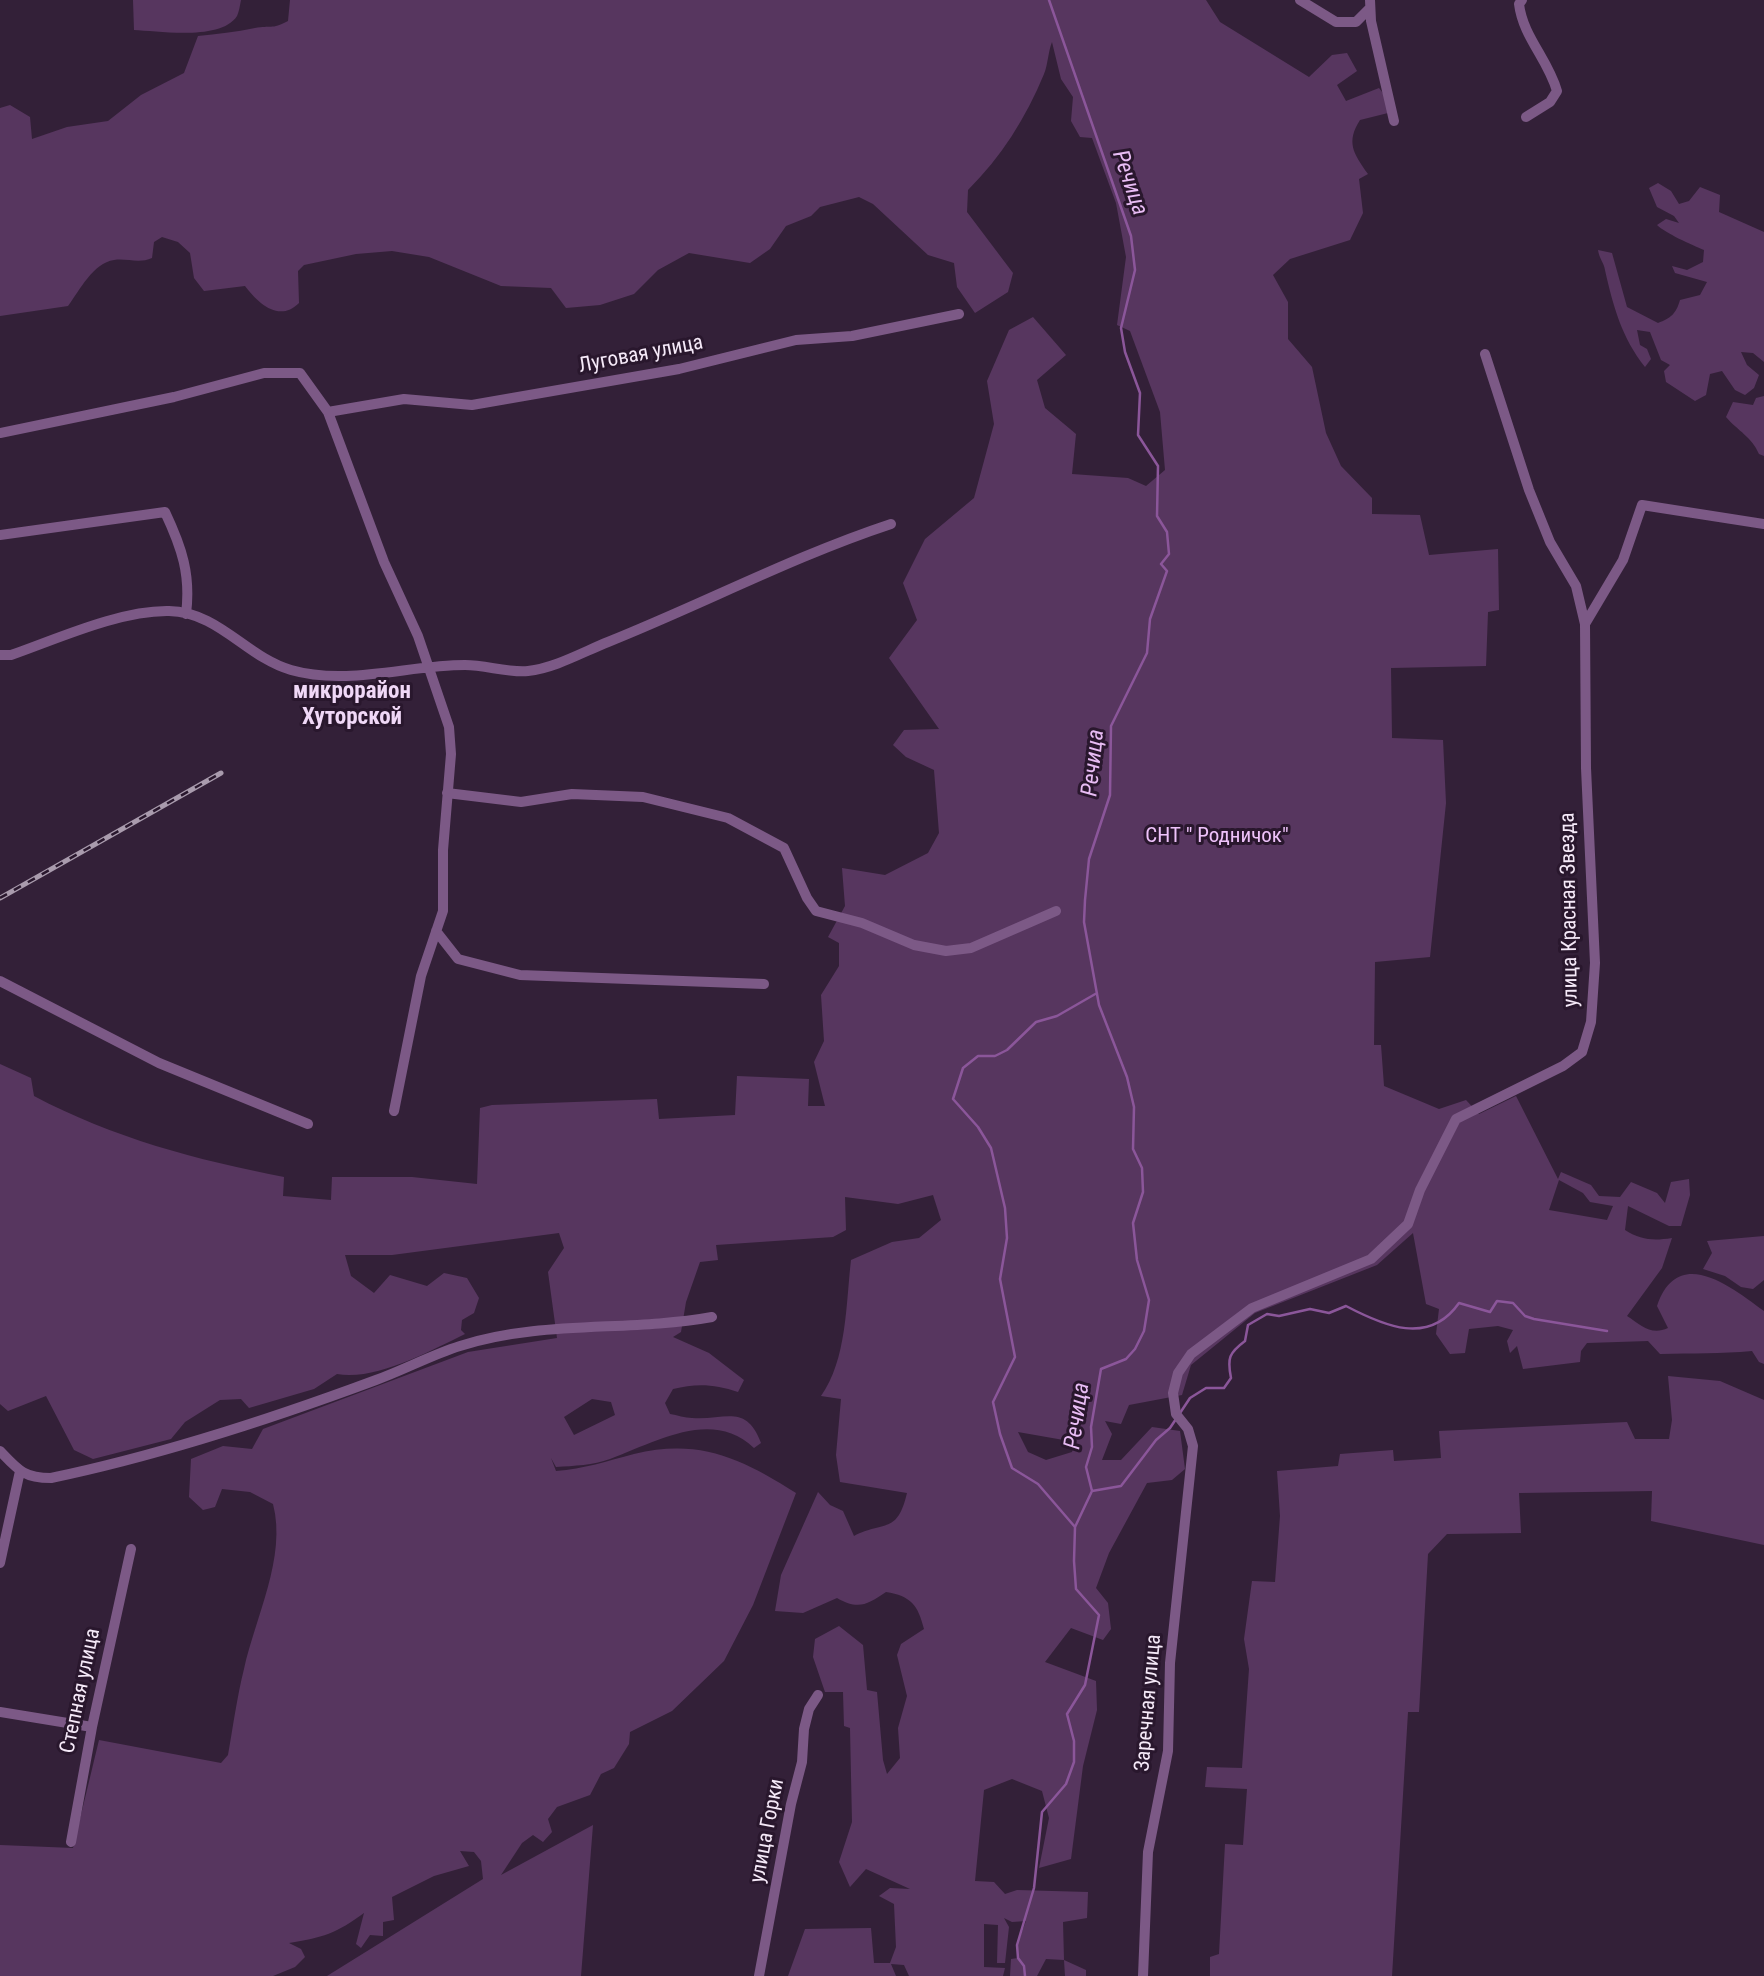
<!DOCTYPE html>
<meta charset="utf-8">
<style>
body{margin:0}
canvas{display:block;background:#332038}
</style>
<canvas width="1764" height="1976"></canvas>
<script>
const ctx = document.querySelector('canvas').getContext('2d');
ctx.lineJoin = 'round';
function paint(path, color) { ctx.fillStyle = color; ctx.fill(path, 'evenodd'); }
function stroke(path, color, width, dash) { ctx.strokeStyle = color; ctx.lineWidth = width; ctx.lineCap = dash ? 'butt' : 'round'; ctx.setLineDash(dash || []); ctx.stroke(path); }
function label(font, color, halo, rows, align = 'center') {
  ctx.font = font + ' "Roboto Condensed",sans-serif'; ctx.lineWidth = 6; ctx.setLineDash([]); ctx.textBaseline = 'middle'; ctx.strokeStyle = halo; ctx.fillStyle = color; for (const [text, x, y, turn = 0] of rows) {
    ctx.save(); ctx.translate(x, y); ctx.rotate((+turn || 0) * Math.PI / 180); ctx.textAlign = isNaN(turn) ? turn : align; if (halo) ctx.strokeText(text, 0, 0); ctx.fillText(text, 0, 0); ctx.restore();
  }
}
const green = new Path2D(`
 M 133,0 L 241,0 C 240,5 239,12 237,16 C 221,41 159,31 134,30 Z
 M 290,0 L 1206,0 L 1220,22 L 1309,77 L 1332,55 L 1347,53 L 1357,71 L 1337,85 L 1346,101 L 1379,88 L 1386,97 L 1388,113 L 1360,120 C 1346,142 1353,153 1368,174 L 1359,179 L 1363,213 L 1350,240 L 1290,259 L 1273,275 L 1288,302 L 1288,339 L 1312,367 L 1326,433 L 1341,466 L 1372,498 L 1372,514 L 1420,515 L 1429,555 L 1498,549 L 1499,610 L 1488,612 L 1486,666 L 1391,668 L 1392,738 L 1443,740 L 1446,803 L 1430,957 L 1375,962 L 1374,1045 L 1381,1045 L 1384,1086 L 1439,1109 L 1466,1100 L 1479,1114 L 1516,1096 L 1558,1179 L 1561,1172 L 1591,1185 L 1599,1196 L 1620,1197 L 1631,1182 L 1657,1193 L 1665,1203 L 1671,1182 L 1689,1179 L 1690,1195 L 1681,1226 L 1669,1226 L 1628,1206 L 1625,1230 C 1641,1240 1653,1241 1672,1238 L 1662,1268 L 1627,1316 C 1641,1325 1651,1336 1668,1328 L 1657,1306 C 1678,1244 1731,1287 1764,1311 L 1764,1364 L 1759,1362 L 1752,1351 C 1720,1354 1692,1353 1660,1354 L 1648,1341 L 1587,1343 L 1581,1351 L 1580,1362 L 1523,1369 L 1517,1346 L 1510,1353 L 1507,1341 L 1513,1330 L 1498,1326 L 1469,1329 L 1465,1353 L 1450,1354 L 1436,1334 L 1439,1309 L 1426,1304 L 1413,1233 L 1377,1265 L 1255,1313 L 1191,1365 L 1182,1395 L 1129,1405 L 1121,1424 L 1105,1421 L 1112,1434 L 1102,1460 L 1121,1460 L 1152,1427 L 1180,1431 L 1185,1469 L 1172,1480 L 1147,1483 L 1109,1553 L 1096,1588 L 1108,1603 L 1111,1629 L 1103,1640 L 1071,1628 L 1045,1662 L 1096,1681 L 1097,1710 L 1083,1766 L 1071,1859 L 1039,1868 L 1049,1818 L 1042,1791 L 1012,1779 L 984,1790 L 975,1881 L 994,1882 L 1005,1894 L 1017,1890 L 1088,1892 L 1087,1918 L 1063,1922 L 1064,1960 L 1086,1970 L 1086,1976 L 1065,1976 L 1064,1960 L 1046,1959 L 1037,1976 L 1010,1976 L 1011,1959 L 1018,1958 L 1017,1945 L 1026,1921 L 1012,1922 L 1004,1918 L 1009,1927 L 1005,1963 L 997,1963 L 998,1925 L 984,1924 L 984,1967 L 1005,1968 L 1003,1976 L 909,1976 L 904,1965 L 891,1964 L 896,1976 L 788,1976 L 805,1929 L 871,1928 L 874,1963 L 890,1963 L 896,1947 L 894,1904 L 879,1896 L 890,1888 L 910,1889 L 866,1869 L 850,1887 L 839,1862 L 852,1822 L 850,1728 L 844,1726 L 843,1692 L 825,1692 L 813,1657 L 815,1639 L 839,1626 L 863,1645 L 867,1690 L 877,1692 L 883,1760 L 887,1774 L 900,1758 L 898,1728 L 907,1696 L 897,1655 L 901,1644 L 924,1629 C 918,1605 911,1596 886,1592 C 867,1605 858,1610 837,1598 L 803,1613 L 775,1611 L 781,1575 L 818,1492 L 830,1505 L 843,1511 L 854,1536 C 885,1520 897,1535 907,1493 L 840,1482 L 836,1455 L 841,1399 L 821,1396 C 847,1360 846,1303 851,1260 L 892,1242 L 919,1238 L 941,1220 L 933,1195 L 898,1204 L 845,1197 L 846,1230 L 833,1237 L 716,1245 L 718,1260 L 700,1262 L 686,1302 L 681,1332 L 673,1337 L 709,1353 L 744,1380 L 738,1392 C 715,1384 696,1383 673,1389 L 665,1403 L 670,1414 C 677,1415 685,1418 692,1418 C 723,1421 746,1402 761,1443 L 754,1448 C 712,1408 656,1442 610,1459 C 593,1465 574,1466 556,1467 L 551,1458 L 556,1471 C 584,1469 607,1461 634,1454 C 700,1438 742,1459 796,1493 L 753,1605 L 724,1661 L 672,1711 L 630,1732 L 629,1744 L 614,1768 L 601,1774 L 590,1795 L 557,1807 L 548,1819 L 552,1832 L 543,1842 L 533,1835 L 522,1843 L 501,1875 L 593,1825 L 581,1976 L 327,1976 L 483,1879 L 481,1861 L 474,1852 L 460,1851 L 469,1866 L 434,1876 L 392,1897 L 394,1920 L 383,1922 L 383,1936 L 370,1935 L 361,1948 L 356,1944 L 364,1913 C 337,1933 322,1938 289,1943 L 301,1949 L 305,1957 L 295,1967 L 273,1976 L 0,1976 L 0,1845 L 73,1848 L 99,1740 L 221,1763 L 228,1755 C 233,1727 237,1697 244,1669 C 255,1618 287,1557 273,1504 L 250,1492 L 222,1489 L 215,1507 L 203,1510 L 189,1497 L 191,1459 L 223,1446 L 252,1449 L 263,1429 L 468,1352 L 557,1338 L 548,1272 L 564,1248 L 559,1233 L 392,1255 L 345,1255 L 351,1276 L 374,1293 L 390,1275 L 427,1286 L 444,1273 L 467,1278 L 479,1298 L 474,1313 L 462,1320 L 461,1330 L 465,1334 C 430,1351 376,1381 337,1374 L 314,1389 L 249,1408 L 241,1399 L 220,1400 L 185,1422 L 171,1439 L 93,1459 L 74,1450 L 46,1396 L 8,1411 L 0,1404 L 0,1064 L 31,1078 L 34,1096 C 113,1138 197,1160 284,1177 L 283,1196 L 331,1200 L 332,1177 L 412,1177 L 477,1184 L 480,1108 L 492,1105 L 657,1099 L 659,1119 L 735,1115 L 737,1076 L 809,1079 L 808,1106 L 825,1106 L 814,1062 L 824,1041 L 821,995 L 839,966 L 839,943 L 828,937 L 845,906 L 842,868 L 885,875 L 928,853 L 939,833 L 934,770 L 906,757 L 893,745 L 904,730 L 939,729 L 889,658 L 917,620 L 903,583 L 925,539 L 974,498 L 994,424 L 987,381 L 1009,330 L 1033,317 L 1066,355 L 1037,380 L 1045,408 L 1076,434 L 1072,474 L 1128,478 L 1146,486 L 1165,470 L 1160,412 L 1130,331 L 1117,325 L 1126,257 L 1116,203 L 1092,138 L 1080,137 L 1071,121 L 1073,97 L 1061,79 L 1052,42 C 1048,52 1048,64 1044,74 C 1026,118 1001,157 968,190 L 967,212 L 1013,273 L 1008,292 L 975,313 L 957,287 L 954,263 L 928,255 L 873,204 L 859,197 L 820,207 L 811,216 L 786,226 L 770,249 L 750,263 L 689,253 L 658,270 L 634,294 L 600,305 L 566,308 L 551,288 L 501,286 L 429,257 L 392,251 L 356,254 L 304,265 L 298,271 L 299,303 C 279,323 258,303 245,286 L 204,291 L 194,278 L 190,253 L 178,242 L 162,237 L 154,242 L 152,258 C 139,264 127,258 114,260 C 93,263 80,290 68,306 L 0,316 L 0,108 L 10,105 L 30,117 L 32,139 L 67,127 L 108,121 L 141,95 L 184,73 L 198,36 C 217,34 236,32 255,28 C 271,25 271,30 288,21 ZM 1559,1180 L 1583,1193 L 1590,1202 L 1613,1206 L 1607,1220 L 1549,1210 ZM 592,1399 L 611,1402 L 615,1415 L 574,1435 L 564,1417 ZM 1018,1432 L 1075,1442 L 1072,1452 L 1046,1460 L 1028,1452 Z
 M 1658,183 L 1671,191 L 1679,204 L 1689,201 L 1700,187 L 1720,195 L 1719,212 L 1764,232 L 1764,362 L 1753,353 L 1741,352 L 1747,365 L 1759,375 L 1754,388 L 1745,395 L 1735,390 L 1722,371 L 1710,374 L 1706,395 L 1695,401 L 1666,382 L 1664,371 L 1670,365 L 1661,360 L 1650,332 L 1637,330 L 1640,345 L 1647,349 L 1651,359 L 1645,367 C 1622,338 1613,306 1605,270 C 1604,263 1599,258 1598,250 L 1612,253 L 1627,307 L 1658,323 C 1671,318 1676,314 1680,300 L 1700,295 L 1707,282 L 1675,273 L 1672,266 L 1687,270 L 1703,262 L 1704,250 C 1692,245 1665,233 1657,225 L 1666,219 L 1679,223 L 1674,216 L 1657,207 L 1649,188 Z
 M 1764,396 L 1764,456 L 1759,454 C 1752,437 1738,431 1726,417 L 1733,402 L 1753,405 L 1756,398 Z
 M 1764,1236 L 1764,1280 L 1753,1289 L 1741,1287 L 1725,1276 L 1703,1269 L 1712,1253 L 1707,1241 Z
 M 1668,1376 L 1720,1381 L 1764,1400 L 1764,1545 L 1651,1521 L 1652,1491 L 1519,1493 L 1521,1533 L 1447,1534 L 1428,1554 L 1419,1712 L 1408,1712 L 1392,1976 L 1210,1976 L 1210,1957 L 1219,1954 L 1225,1844 L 1243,1845 L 1247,1789 L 1205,1787 L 1207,1767 L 1242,1768 L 1249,1669 L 1244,1639 L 1252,1581 L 1275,1582 L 1280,1516 L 1277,1471 L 1338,1466 L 1340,1454 L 1393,1450 L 1394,1461 L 1441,1458 L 1439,1431 L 1627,1422 L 1635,1439 L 1669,1439 L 1672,1420 Z`);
const stream = new Path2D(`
 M 1092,1491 L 1121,1486 L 1156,1440 L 1170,1428 L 1190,1398 L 1206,1388 L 1224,1388 L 1231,1378 C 1227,1358 1229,1353 1245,1341 L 1248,1325 L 1267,1314 L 1279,1316 L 1310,1309 L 1329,1313 L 1346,1306 C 1384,1326 1429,1346 1459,1303 L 1490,1312 L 1497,1301 L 1513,1303 L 1525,1316 L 1534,1319 L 1607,1331
 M 1075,1527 L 1038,1484 L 1012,1468 L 1000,1434 L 993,1402 L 1015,1357 L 1000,1279 L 1007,1238 L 1005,1208 L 991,1148 L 978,1127 L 953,1099 L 963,1068 L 978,1056 L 995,1056 L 1007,1050 L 1036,1022 L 1057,1016 L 1097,993
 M 1025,1976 L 1024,1966 L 1018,1958 L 1017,1945 L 1034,1888 L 1042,1812 L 1066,1784 L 1074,1762 L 1074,1741 L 1067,1714 L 1085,1685 L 1099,1615 L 1076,1589 L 1074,1561 L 1075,1527 L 1092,1491 L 1086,1467 L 1092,1447 L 1091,1427 L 1101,1369 L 1126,1359 L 1135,1349 L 1144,1331 L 1149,1300 L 1137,1260 L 1133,1223 L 1143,1192 L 1142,1168 L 1133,1149 L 1134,1107 L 1127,1077 L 1099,1005 L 1084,922 L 1085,900 L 1089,859 L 1110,795 L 1111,726 L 1147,653 L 1150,619 L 1167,571 L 1161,564 L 1169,554 L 1167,532 L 1157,516 L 1158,466 L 1138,435 L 1140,393 L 1125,352 L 1121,328 L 1135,270 L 1131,236 L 1049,0`);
const minor = new Path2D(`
 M 1300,0 L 1336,22 L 1356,22 L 1370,8
 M 1370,0 L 1371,21 L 1394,121
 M 1522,0 L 1519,4 C 1523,37 1548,59 1557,91 L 1550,102 L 1526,117
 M 1485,354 L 1529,490 L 1550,542 L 1576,586 L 1585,624
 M 328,412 L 404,399 L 472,405 L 679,369 L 796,340 L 852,336 L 959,314
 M 0,433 L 174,397 L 264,373 L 300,373 L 328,412 L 384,562 L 418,636 L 449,727 L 451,754 L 443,850 L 443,911 L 421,976 L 394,1111
 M 0,535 L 165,512 C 182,548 191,575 186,614
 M 0,655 L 11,655 C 57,639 120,610 169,611 C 219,612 246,657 291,670 C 347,686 409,665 465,665 C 486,665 508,673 528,671 C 555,668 583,652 608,642 C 703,604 794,556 891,524
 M 447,793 L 521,802 L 572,794 L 643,797 L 728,818 L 784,848 L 807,898 L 816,911 L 862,923 L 914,945 L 946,951 L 971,948 L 1056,911
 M 436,931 L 458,959 L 520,975 L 764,984
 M 0,981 L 159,1063 L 308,1124
 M 0,1451 C 18,1470 24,1478 51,1478 C 161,1455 271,1419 376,1380 C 404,1370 431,1355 460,1346 C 541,1320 628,1332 712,1317
 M 0,1563 L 20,1471
 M 0,1712 L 92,1727
 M 71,1842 L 92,1727 L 131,1549
 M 759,1976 L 791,1804 L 802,1762 L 804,1729 L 809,1709 L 818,1695
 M 1143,1976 L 1148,1852 L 1168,1751 L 1170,1663 L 1193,1446 L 1188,1429 L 1176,1414 L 1173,1393 L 1178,1373 L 1191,1354 L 1252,1308 L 1371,1259 L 1408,1224 L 1420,1190 L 1456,1119 L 1563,1066 L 1582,1052 L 1591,1022 L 1595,963 L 1586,768 L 1585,624 L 1623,560 L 1642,505 L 1764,524`);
const rail = new Path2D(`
 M 0,898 L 221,773`);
const streetNames = [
 ["Луговая улица",641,355,-11],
 ["улица Красная Звезда",1570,910,-91],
 ["Степная улица",81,1691,-78],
 ["Заречная улица",1149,1703,-85],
 ["улица Горки",768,1831,-79]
];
const parkNames = [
 ["СНТ \" Родничок\"",1217,837]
];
const waterNames = [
 ["Речица",1129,183,71],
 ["Речица",1094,763,-84],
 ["Речица",1078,1416,-82]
];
const neighbourhoodNames = [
 ["микрорайон",352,692],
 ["Хуторской",352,718]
];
paint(green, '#57365f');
stroke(stream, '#8b569a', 2.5);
stroke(minor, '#7c5986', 10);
stroke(rail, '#a99bad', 5);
stroke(rail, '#29172d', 2.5, [8]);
label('21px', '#f5e9f8', '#29172d', streetNames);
label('21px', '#eec2fa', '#29172d', parkNames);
label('italic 23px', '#e8bcf4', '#29172d', waterNames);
label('bold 23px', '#f0d8f7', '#29172d', neighbourhoodNames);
</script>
